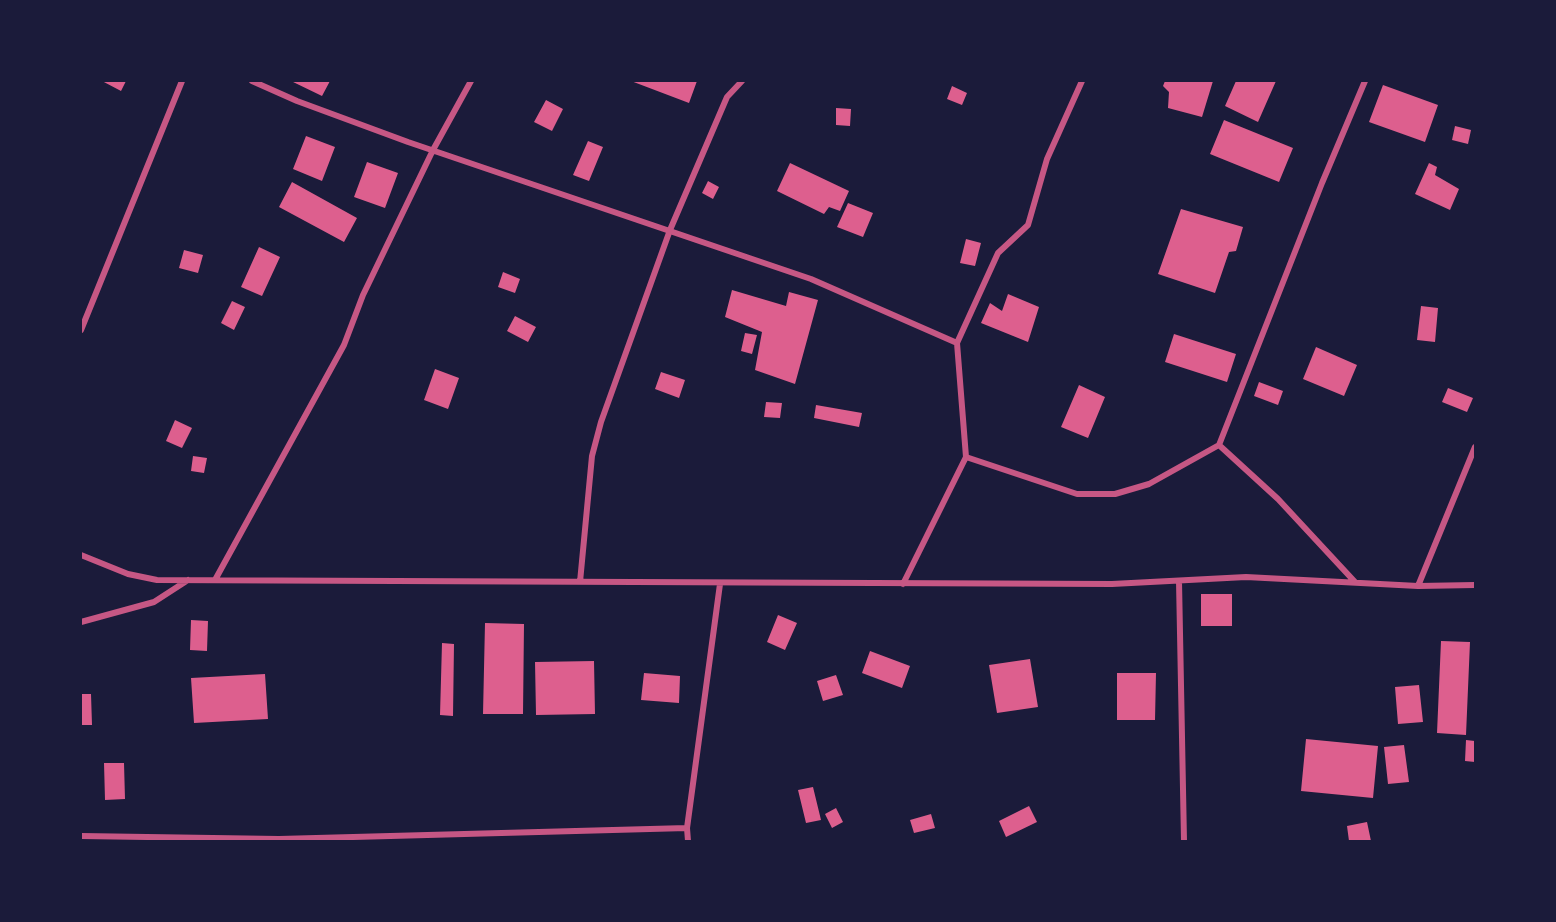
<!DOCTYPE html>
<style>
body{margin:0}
#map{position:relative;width:1556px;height:922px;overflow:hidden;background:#1b1b3a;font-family:"Titillium Web",sans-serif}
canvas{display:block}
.frame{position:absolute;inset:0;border:82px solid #1b1b3a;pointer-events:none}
</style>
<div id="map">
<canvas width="1556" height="922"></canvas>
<div class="frame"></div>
</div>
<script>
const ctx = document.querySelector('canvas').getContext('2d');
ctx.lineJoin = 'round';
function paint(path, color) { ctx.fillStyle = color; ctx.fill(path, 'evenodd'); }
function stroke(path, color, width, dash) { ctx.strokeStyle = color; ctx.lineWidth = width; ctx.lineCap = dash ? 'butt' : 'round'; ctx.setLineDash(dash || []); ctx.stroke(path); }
const building = new Path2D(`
 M 102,81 L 126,81 L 121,91 Z
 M 291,81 L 330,81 L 322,96 Z
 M 631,81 L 697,81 L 689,103 Z
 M 1165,81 L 1213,81 L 1202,117 L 1168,108 L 1169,92 L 1163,86 Z
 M 1236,81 L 1276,81 L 1258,122 L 1225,106 Z
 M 1383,85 L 1438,105 L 1425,142 L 1369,122 Z
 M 952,86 L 967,93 L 962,105 L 947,99 Z
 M 546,100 L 563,109 L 552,131 L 534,122 Z
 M 836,108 L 851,109 L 850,126 L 836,125 Z
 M 1224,120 L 1293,148 L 1279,182 L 1210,154 Z
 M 1455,126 L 1471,130 L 1468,144 L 1452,140 Z
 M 306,136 L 335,147 L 322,181 L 293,169 Z
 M 588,141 L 603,147 L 589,181 L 573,175 Z
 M 367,162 L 398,173 L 385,208 L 354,197 Z
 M 790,163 L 849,191 L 840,211 L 829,207 L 824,214 L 777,191 Z
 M 1429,163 L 1437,167 L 1435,175 L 1459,189 L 1450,210 L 1415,194 Z
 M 708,181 L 719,187 L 713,199 L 702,193 Z
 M 292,182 L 357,218 L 344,242 L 279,207 Z
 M 848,203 L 873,213 L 863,237 L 837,227 Z
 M 1181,209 L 1243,227 L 1236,251 L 1229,252 L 1215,293 L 1158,274 Z
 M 966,239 L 981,243 L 975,266 L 960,263 Z
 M 259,247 L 280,257 L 262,296 L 241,287 Z
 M 184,250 L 203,255 L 198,273 L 179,268 Z
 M 503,272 L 520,279 L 515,293 L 498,287 Z
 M 732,290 L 786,306 L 789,292 L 818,300 L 795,384 L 755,370 L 762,332 L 725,317 Z
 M 1008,294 L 1039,307 L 1028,342 L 981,323 L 990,303 L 1002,311 Z
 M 232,301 L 245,307 L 234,330 L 221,323 Z
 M 1421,306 L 1438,308 L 1435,342 L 1417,340 Z
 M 515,316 L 536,327 L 528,342 L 507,331 Z
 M 745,333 L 757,335 L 752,354 L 741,351 Z
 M 1174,334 L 1236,354 L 1227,382 L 1165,362 Z
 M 1316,347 L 1357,365 L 1344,396 L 1303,379 Z
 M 435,369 L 459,378 L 448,409 L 424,400 Z
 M 661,372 L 685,380 L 679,398 L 655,389 Z
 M 1259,382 L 1283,391 L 1278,405 L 1254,396 Z
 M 1079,385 L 1105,397 L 1088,438 L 1061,427 Z
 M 1448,388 L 1473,398 L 1467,412 L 1442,402 Z
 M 766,402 L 782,403 L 780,418 L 764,417 Z
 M 816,405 L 862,413 L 859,427 L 814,418 Z
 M 175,420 L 192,428 L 182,448 L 166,441 Z
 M 193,456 L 207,458 L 204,473 L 191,471 Z
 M 1201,594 L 1232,594 L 1232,626 L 1201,626 Z
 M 778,615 L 797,623 L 785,650 L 767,642 Z
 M 191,620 L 208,621 L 207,651 L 190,650 Z
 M 485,623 L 524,624 L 523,714 L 483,714 Z
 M 1441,641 L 1470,642 L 1466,735 L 1437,733 Z
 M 442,643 L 454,644 L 453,716 L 440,715 Z
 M 870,651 L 910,666 L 902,688 L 862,673 Z
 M 1030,659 L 1038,707 L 997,713 L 989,665 Z
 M 594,661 L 595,714 L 536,715 L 535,662 Z
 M 644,673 L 680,676 L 679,703 L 641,700 Z
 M 1117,673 L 1156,673 L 1155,720 L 1117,720 Z
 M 265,674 L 268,719 L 194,723 L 191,678 Z
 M 836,675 L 843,695 L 823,701 L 817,681 Z
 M 1419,685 L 1423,722 L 1398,724 L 1395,687 Z
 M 81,694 L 91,694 L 92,725 L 81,725 Z
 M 1306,739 L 1378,746 L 1373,798 L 1301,791 Z
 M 1466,740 L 1475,741 L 1475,762 L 1465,761 Z
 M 1404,745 L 1409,782 L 1388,784 L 1384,747 Z
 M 104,763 L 124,763 L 125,799 L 105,800 Z
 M 813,787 L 821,820 L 806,823 L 798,790 Z
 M 1029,806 L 1037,822 L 1006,837 L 999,821 Z
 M 836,808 L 843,822 L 832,828 L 825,814 Z
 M 931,814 L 935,828 L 914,833 L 910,820 Z
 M 1367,822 L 1371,841 L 1349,841 L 1347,826 Z`);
const minor = new Path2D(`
 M 252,81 L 297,101 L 408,142 L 811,279 L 957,343 L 966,457 L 903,584
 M 81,330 L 182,81
 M 957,343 L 998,253 L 1028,225 L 1047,159 L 1082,81
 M 1219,445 L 1322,183 L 1365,81
 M 966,457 L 1077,494 L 1115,494 L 1149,484 L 1219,445 L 1278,499 L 1355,582
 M 81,555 L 128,574 L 157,580 L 1112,584 L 1246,577 L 1418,586 L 1475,585
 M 215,580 L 344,345 L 363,295 L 433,150 L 471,81
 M 1179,581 L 1184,841
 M 580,582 L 592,456 L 601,422 L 670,230 L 727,97 L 742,81
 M 1418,586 L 1475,447
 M 81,622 L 154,602 L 188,580
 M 81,836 L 279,839 L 687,828
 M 688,841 L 687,828 L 720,584`);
paint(building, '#dd5f8e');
stroke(minor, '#c65784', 6);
</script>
